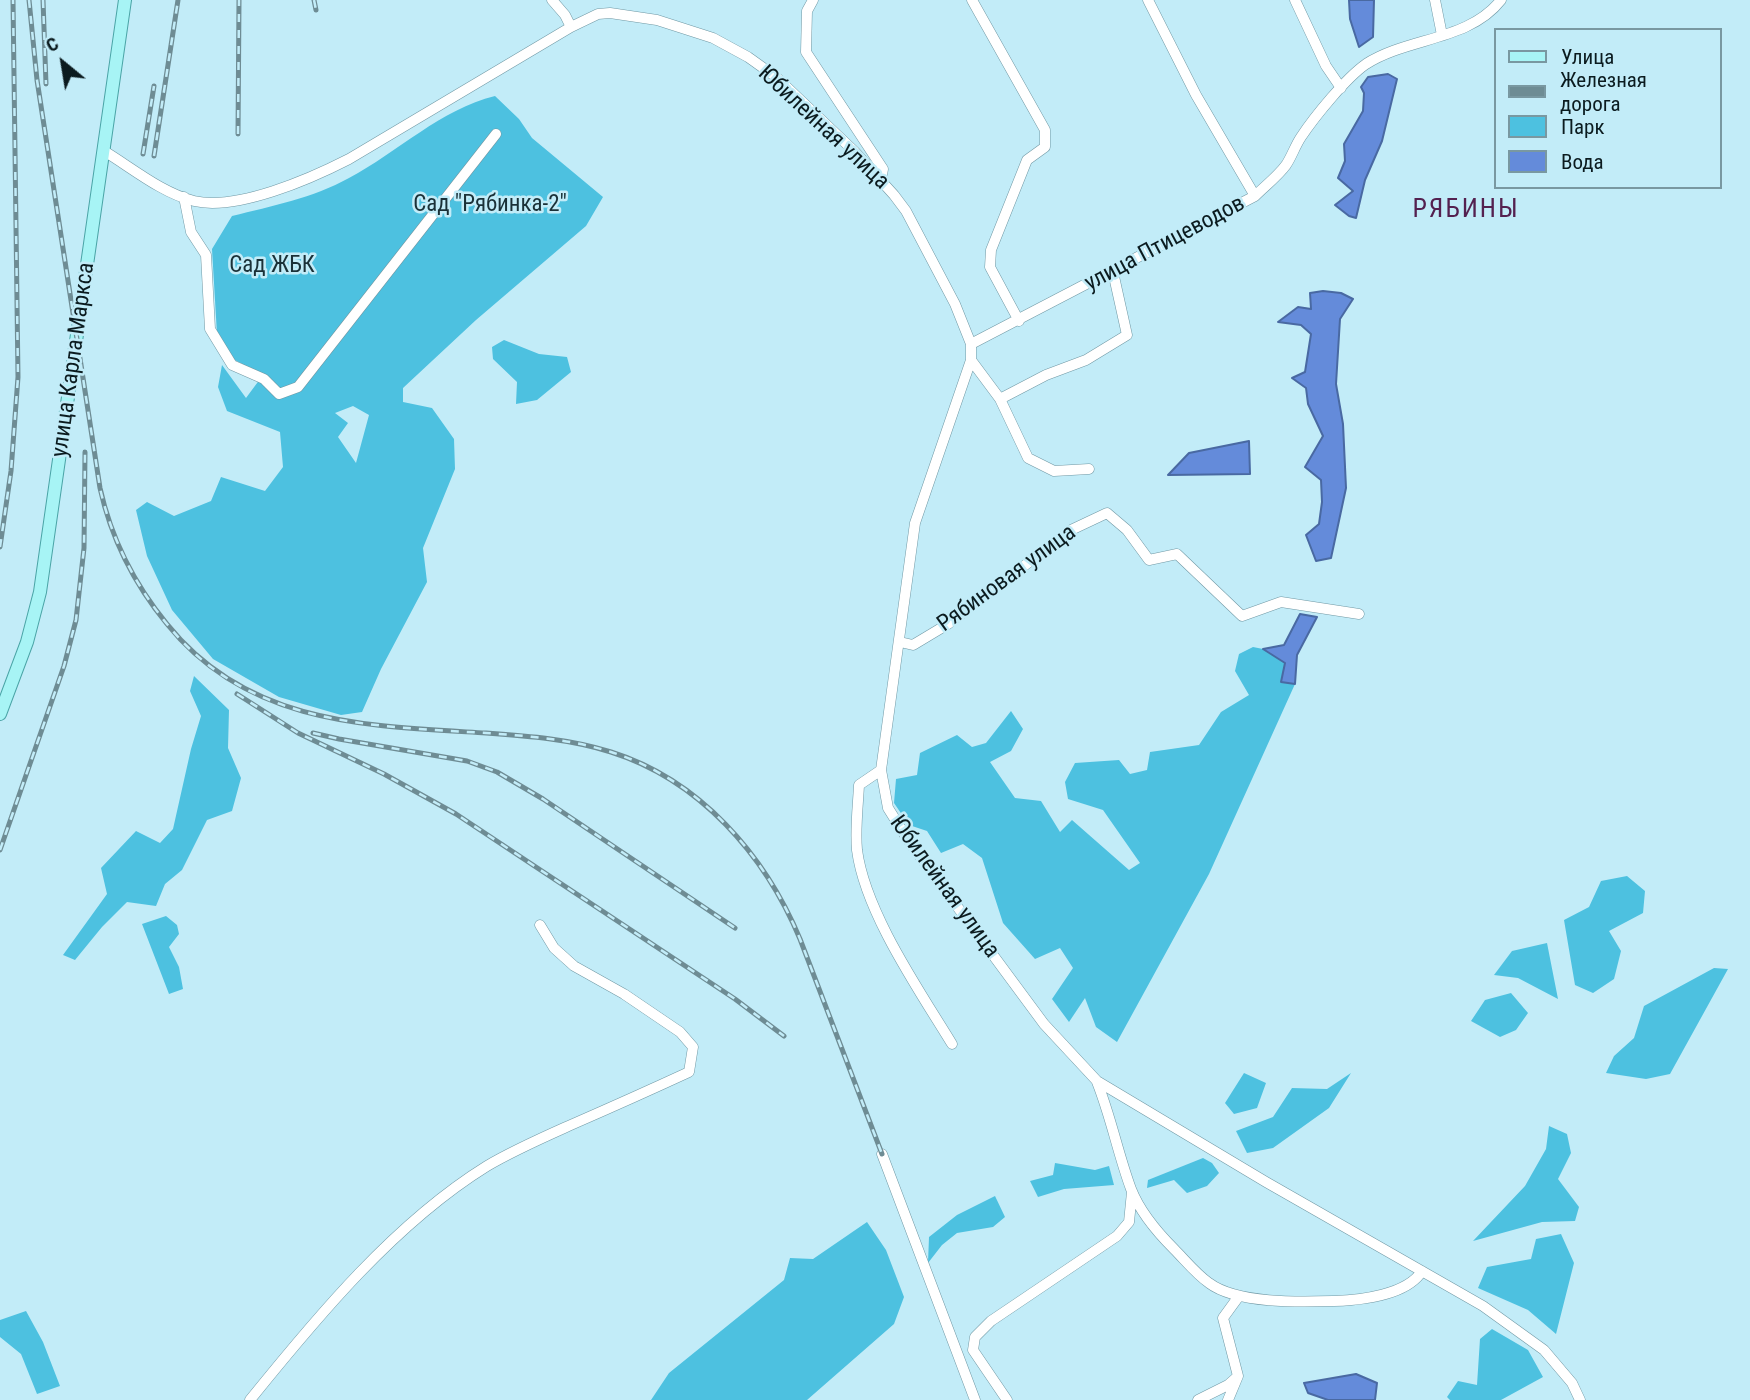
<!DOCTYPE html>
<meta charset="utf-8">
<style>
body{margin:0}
#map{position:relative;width:1750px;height:1400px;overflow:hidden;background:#c2ecf8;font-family:"Roboto Condensed",sans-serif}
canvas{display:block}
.legend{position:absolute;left:1494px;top:28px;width:228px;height:161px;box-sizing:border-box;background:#c2ecf8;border:2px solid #7998a1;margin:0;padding:9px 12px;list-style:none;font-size:21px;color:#0b1b1f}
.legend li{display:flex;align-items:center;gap:14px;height:35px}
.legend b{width:35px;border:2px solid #7998a1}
.north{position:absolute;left:28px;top:28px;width:70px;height:70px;-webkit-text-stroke:5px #c2ecf8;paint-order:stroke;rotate:330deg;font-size:19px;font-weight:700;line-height:28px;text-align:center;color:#0b1b1f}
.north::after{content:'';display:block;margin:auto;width:24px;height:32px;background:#0b1b1f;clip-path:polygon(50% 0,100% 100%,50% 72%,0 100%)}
</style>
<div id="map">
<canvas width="1750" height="1400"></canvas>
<ul class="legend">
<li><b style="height:9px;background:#a7f4f5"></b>Улица</li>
<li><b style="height:9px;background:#6e8c94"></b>Железная дорога</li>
<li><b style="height:19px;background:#4dc1e0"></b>Парк</li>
<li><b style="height:19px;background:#648bda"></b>Вода</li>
</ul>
<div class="north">С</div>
</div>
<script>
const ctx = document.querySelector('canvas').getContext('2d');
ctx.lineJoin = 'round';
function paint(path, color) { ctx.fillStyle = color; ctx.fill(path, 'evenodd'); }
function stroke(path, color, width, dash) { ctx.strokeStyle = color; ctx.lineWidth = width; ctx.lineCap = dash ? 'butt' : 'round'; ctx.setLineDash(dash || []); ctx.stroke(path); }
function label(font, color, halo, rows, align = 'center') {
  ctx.font = font + ' "Roboto Condensed",sans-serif'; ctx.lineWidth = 5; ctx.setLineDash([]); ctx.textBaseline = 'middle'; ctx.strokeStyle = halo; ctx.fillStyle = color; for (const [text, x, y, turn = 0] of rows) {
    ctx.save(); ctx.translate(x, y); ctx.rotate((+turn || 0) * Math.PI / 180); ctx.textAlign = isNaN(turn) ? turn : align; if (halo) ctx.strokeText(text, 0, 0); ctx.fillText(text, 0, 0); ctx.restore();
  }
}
const green = new Path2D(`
 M 495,96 L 519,119 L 532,138 L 603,197 L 586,226 L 476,320 L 403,388 L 403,402 L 432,408 L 454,439 L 455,469 L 423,548 L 427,582 L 381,669 L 362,712 L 341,715 L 279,697 L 213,659 L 172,610 L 147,556 L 136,510 L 147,502 L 174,516 L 211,501 L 221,477 L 265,491 L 283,467 L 280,432 L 227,411 L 218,387 L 222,365 L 246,398 L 263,375 L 231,358 L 217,334 L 212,249 L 232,216 C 272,206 313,198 349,178 C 398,152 441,109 495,96 ZM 353,406 L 369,415 L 356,463 L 338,437 L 348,423 L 335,413 Z
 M 504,340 L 539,354 L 567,357 L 571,372 L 537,400 L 516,404 L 517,382 L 493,359 L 492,347 Z
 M 1253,647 L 1263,649 L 1285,663 L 1281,682 L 1295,684 L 1209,874 L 1117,1042 L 1096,1027 L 1085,998 L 1069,1022 L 1052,999 L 1073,968 L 1060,948 L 1035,959 L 1003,923 L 982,858 L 963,844 L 941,853 L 927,831 L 909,825 L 894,803 L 896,779 L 917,775 L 920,753 L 957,735 L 972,747 L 986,743 L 1011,711 L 1023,729 L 1011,751 L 990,762 L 1015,798 L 1041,801 L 1060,832 L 1072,820 L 1129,870 L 1140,863 L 1103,810 L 1068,799 L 1065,782 L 1075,763 L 1119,760 L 1130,774 L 1147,770 L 1150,752 L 1199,745 L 1221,712 L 1249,695 L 1235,671 L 1239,654 Z
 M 194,676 L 229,710 L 228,748 L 241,778 L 232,811 L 207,820 L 182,870 L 165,884 L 156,906 L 127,902 L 102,927 L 75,960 L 63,955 L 107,894 L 101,868 L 136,831 L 160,843 L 173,829 L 191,749 L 201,716 L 190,691 Z
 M 1627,876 L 1645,891 L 1643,913 L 1609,931 L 1621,951 L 1614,979 L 1593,993 L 1575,985 L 1564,920 L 1589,907 L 1601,881 Z
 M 166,916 L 177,925 L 179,934 L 169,947 L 179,967 L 183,989 L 169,994 L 142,924 Z
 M 1547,943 L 1558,999 L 1518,978 L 1494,975 L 1512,951 Z
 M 1714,968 L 1728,969 L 1670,1074 L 1646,1079 L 1606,1073 L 1614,1056 L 1634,1038 L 1644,1006 Z
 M 1511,993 L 1528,1013 L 1516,1030 L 1500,1037 L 1471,1021 L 1485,1000 Z
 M 1244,1073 L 1266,1083 L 1257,1108 L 1234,1114 L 1225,1103 Z
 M 1351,1073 L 1329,1108 L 1273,1148 L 1247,1153 L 1236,1131 L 1273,1117 L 1292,1088 L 1327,1089 Z
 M 1549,1126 L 1567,1134 L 1571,1153 L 1558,1179 L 1579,1207 L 1575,1221 L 1542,1222 L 1473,1241 L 1525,1186 L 1546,1149 Z
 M 1203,1158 L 1212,1163 L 1219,1173 L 1207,1186 L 1187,1193 L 1174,1180 L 1147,1188 L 1148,1180 Z
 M 1055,1163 L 1095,1170 L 1109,1166 L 1114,1185 L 1064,1189 L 1038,1197 L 1030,1181 L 1053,1175 Z
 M 995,1196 L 1005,1217 L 993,1227 L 957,1233 L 942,1245 L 928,1263 L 929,1237 L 957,1215 Z
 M 867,1222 L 886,1250 L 904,1297 L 894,1324 L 807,1400 L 651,1400 L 669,1373 L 784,1280 L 790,1258 L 813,1259 Z
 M 1561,1234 L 1574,1263 L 1556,1334 L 1528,1310 L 1478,1288 L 1487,1267 L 1531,1259 L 1536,1239 Z
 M 26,1311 L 43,1342 L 60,1386 L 37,1394 L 21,1354 L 0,1337 L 0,1320 Z
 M 1492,1329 L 1528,1350 L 1543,1377 L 1501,1400 L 1450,1400 L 1447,1397 L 1458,1381 L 1477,1385 L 1480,1339 Z`);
const water = new Path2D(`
 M 1349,0 L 1374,0 L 1373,37 L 1359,47 L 1350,19 Z
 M 1388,74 L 1397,79 L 1382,141 L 1365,180 L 1356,218 L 1349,216 L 1335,205 L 1353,191 L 1338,178 L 1345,161 L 1344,144 L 1363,111 L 1364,93 L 1361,87 L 1368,77 Z
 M 1323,291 L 1341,293 L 1353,299 L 1340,319 L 1336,384 L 1343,424 L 1346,488 L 1331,558 L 1316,561 L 1306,535 L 1319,524 L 1322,502 L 1321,480 L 1305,467 L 1323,436 L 1308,404 L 1306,388 L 1292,378 L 1305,372 L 1311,334 L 1301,325 L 1278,322 L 1298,307 L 1311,309 L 1310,293 Z
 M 1249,441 L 1250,474 L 1168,475 L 1189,453 Z
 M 1300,614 L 1317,617 L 1297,655 L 1295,684 L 1281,682 L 1285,663 L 1263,649 L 1284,645 Z
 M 1356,1374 L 1377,1383 L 1375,1400 L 1328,1400 L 1308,1393 L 1304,1383 Z`);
const minor = new Path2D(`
 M 552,0 L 565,15 L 571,27
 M 813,0 L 807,11 L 806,52 L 883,169 L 881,180
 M 972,0 L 1045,130 L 1045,147 L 1027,160 L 991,250 L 990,267 L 1019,321
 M 1148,0 L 1196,95 L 1255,196
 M 1295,0 L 1326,66 L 1341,88
 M 1435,0 L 1442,35
 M 104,151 C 132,168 162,193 194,201 C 237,211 310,179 349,159 L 571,27 L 598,14 L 610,13 L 657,20 L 713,38 L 748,57 L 776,77 L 855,152 L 894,195 L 906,211 L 955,304 L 971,344 L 971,360 L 915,523 L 881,770 L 888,808 L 908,840 L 1044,1024 L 1097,1081 L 1266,1182 L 1483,1306 L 1544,1350 L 1572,1383 L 1580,1400
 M 184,197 L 191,232 L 206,255 L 210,329 L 232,365 L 264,379 L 279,394 L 298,387 L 496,134
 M 971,344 L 1255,196 C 1265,186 1278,176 1286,165 C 1292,156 1295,146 1301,137 C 1315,116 1346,78 1366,64 C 1408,37 1469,41 1501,0
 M 971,360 L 1000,399 L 1028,458 L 1054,471 L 1089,469
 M 1000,399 L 1046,375 L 1086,360 L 1127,335 L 1113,272
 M 900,642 L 913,645 L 948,624 L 1071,530 L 1107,513 L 1127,530 L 1149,560 L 1177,554 L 1242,616 L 1281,602 L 1359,614
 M 881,770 L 859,785 C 858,806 855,829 857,850 C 865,912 919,990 952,1044
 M 1097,1082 C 1111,1117 1118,1154 1131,1189 C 1140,1212 1157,1232 1174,1249 C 1185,1260 1196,1274 1209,1283 C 1237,1304 1300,1302 1334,1301 C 1361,1300 1407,1295 1422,1271
 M 882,1154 L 975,1400
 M 250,1400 C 317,1317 395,1223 487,1166 C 514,1150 544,1137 573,1124 C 612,1107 650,1090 689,1072 L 693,1047 L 680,1032 L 624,994 L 574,966 L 554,948 L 540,925
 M 1007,1400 L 973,1350 L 975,1337 L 991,1321 L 1117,1236 L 1129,1222 L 1132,1192
 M 1198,1400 L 1228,1385 L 1237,1377
 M 1228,1400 L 1238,1376 L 1223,1318 L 1239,1296`);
const major = new Path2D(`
 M 0,714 L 27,642 L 40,592 L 125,0`);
const rail = new Path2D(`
 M 29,0 L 37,80 L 100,488 C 111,538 135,585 167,624 C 248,725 367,726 486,733 C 528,736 570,739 611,752 C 700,780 765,855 800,939 L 882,1154
 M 43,0 L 46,84
 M 314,0 L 316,10
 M 238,134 L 239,0
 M 143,154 L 154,86
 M 154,156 L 178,0
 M 0,547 L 11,471 L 18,377 L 13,0
 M 237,694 L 298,733 L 384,774 L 456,814 L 735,999 L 784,1036
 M 313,733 L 339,739 L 467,761 L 497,772 L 543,799 L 735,928
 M 0,850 L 64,666 L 76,620 L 84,548 L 85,452`);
const streetNames = [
 ["Юбилейная улица",823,128,43],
 ["улица Птицеводов",1165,244,-28],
 ["улица Карла Маркса",74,360,-82],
 ["Рябиновая улица",1007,579,-36],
 ["Юбилейная улица",944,887,54]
];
const parkNames = [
 ["Сад \"Рябинка-2\"",490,205],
 ["Сад ЖБК",272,266]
];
const quarterNames = [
 ["РЯБИНЫ",1466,210]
];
paint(green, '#4dc1e0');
paint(water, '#648bda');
stroke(water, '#4969a2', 2);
stroke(minor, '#7098a4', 11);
stroke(major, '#4aa4a6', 14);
stroke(minor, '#fff', 10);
stroke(major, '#a7f4f5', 12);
stroke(rail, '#6e8c94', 5);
stroke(rail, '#c2ecf8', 2.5, [8]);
label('23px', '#0b1b1f', '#c2ecf8', streetNames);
label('23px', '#1a3138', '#c2ecf8', parkNames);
ctx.letterSpacing = '2px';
label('26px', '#542150', '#c2ecf8', quarterNames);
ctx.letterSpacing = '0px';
</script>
